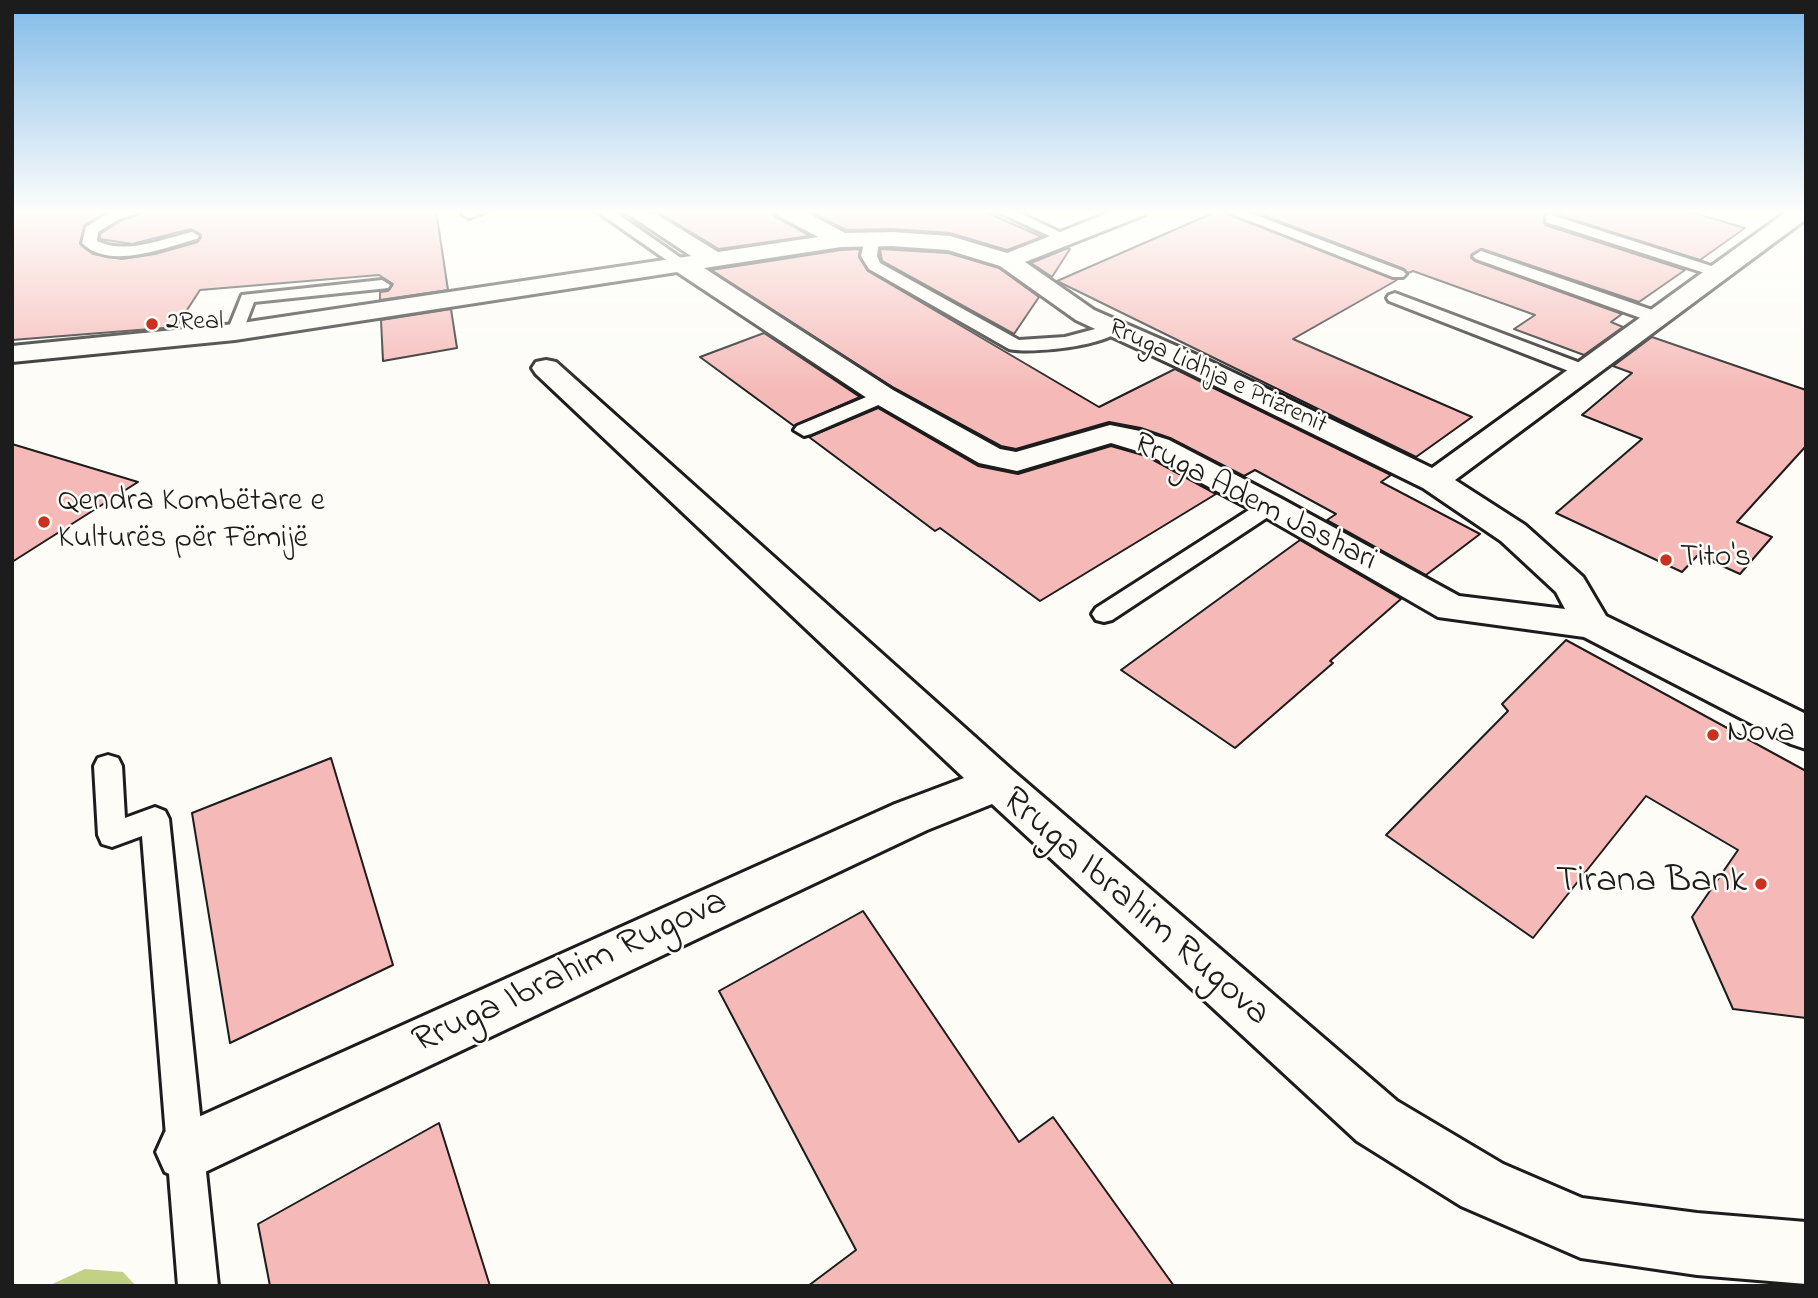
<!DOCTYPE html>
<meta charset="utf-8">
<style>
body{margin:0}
#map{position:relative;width:1818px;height:1298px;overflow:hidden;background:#fdfcf7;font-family:"Indie Flower",sans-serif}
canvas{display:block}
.frame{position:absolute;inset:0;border:14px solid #1c1c1c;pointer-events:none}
</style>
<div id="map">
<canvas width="1818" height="1298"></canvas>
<div class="frame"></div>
</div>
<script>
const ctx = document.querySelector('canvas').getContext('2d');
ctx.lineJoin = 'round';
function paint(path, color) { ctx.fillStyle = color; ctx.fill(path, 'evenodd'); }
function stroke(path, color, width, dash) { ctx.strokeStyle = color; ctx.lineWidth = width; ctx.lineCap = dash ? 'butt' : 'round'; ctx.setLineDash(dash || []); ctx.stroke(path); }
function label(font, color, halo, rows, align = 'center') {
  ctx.font = font + ' "Indie Flower",sans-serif'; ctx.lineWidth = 5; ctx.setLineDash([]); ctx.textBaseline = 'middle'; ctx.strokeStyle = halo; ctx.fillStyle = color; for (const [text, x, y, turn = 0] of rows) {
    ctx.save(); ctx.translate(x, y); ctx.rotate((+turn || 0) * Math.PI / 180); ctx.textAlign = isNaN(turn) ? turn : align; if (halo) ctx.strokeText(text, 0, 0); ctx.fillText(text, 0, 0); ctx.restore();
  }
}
const green = new Path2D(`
 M 85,1269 L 123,1272 L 136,1286 L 48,1286 Z`);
const building = new Path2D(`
 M 12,210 L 109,210 L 85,225 L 80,244 L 93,254 L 122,259 L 155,254 L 198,242 L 201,237 L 200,234 L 191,229 L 132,244 L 100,239 L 100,234 L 120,221 L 148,210 L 436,210 L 448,290 L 380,300 L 380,292 L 388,291 L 393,284 L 379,275 L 200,290 L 176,327 L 12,340 Z
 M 654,210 L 772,210 L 776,217 L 810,236 L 719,249 Z
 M 808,210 L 981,210 L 1042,237 L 1007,250 L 950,233 L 892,229 L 846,230 Z
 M 1220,210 L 1397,280 L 1293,339 L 1472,417 L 1416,457 L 1057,281 Z
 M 1250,210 L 1684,210 L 1745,228 L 1700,260 L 1552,213 L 1544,214 L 1545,225 L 1685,270 L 1639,302 L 1482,249 L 1472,254 L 1471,258 L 1475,261 L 1622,314 L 1611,322 L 1623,327 L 1584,355 L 1514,329 L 1535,315 L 1413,271 L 1408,273 L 1404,269 Z
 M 1068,248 L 1070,249 L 1052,277 L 1031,263 Z
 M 860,249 L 859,257 L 868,271 L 1099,407 L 1175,369 L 1391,475 L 1381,482 L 1480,534 L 1426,575 L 1327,520 L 1336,514 L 1255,470 L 1244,476 L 1170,438 L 1141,428 L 1109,422 L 1016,449 L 1001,446 L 894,388 L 711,270 L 841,250 Z
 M 880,249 L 948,253 L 999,268 L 1039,297 L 1014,334 L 882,261 Z
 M 451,309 L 457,348 L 383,361 L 381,320 Z
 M 764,333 L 860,397 L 794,426 L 700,357 Z
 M 1652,337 L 1806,390 L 1806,446 L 1737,522 L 1772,537 L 1740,574 L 1698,555 L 1682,572 L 1556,513 L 1642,439 L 1582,415 L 1632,373 L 1613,366 Z
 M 878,408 L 978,466 L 1018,474 L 1111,446 L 1146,456 L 1216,494 L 1040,601 L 940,528 L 935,531 L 809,437 Z
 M 12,444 L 138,482 L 12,562 Z
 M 1300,540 L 1401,599 L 1330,661 L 1333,663 L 1235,748 L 1121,670 Z
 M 1566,640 L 1806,771 L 1806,1018 L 1733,1009 L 1692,917 L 1738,850 L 1646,796 L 1533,938 L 1386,835 L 1508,711 L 1502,704 Z
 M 331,758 L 393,965 L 230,1043 L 192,813 Z
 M 863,911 L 1019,1142 L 1053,1117 L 1174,1286 L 808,1286 L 856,1250 L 719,991 Z
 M 439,1123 L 490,1286 L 270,1286 L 258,1224 Z`);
const lane = new Path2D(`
 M 120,210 L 146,210 L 119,219 L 98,232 L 97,241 C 126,255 162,239 192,232 L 199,236 L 197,239 C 165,247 110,271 82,243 L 86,227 L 109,213 Z
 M 467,210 L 491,210 L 469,218 L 462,214 Z
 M 595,210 L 612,210 L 691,265 L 688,268 L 678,268 Z
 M 994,210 L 1013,210 L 1072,238 L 1065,242 L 1060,241 Z
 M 1222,210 L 1242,210 L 1403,271 L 1406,274 L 1403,277 L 1393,277 Z
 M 1551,215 L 1724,270 L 1727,273 L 1724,276 L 1714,276 L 1546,222 L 1546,216 Z
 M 872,235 L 879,239 L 877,256 L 880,263 L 1019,340 L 1065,337 L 1114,324 L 1122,329 C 1106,346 1032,354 1009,349 L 869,269 L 861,256 L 865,239 Z
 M 1481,251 L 1664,314 L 1666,318 L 1664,322 L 1652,322 L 1476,259 L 1473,256 Z
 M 382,280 L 390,285 L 388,288 L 254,302 L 241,336 L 235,337 L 227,332 L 242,295 Z
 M 1395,293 L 1591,367 L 1594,371 L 1591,375 L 1579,375 L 1389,301 L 1387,298 L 1389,295 Z
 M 883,390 L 890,392 L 892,396 L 890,400 L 811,434 L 804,436 L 794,430 L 797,426 Z
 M 1270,500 L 1277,501 L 1281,506 L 1277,511 L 1112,620 L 1104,622 L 1096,620 L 1092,614 L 1096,608 L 1263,501 Z
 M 108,755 L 118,758 L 122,766 L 125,818 L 155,807 L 165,811 L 169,819 L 218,1286 L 178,1286 L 142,836 L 112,847 L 102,844 L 98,835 L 94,766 L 98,758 Z`);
const street = new Path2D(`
 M 622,210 L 649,210 L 718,252 L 818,237 L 777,215 L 774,210 L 802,210 L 845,233 L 892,232 L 950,236 L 1007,253 L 1116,210 L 1147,210 L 1144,215 L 1025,262 L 1094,310 L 1197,355 L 1432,468 L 1789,210 L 1806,210 L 1806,219 L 1455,480 L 1525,525 L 1583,577 L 1606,616 L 1806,714 L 1806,749 L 1791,744 L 1584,637 L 1438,617 L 1258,513 L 1147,454 L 1111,443 L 1017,471 L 979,463 L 873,402 L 677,272 L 235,340 L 12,362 L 12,346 L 235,324 L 691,256 ZM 892,246 L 948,250 L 1000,266 L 1076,320 L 1177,367 L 1423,488 L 1501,541 L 1556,592 L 1565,609 L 1459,596 L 1282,499 L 1169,440 L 1140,431 L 1110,425 L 1016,452 L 1000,449 L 893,390 L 704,268 L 841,247 Z
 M 546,360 L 556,362 L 1013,771 L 1397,1101 L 1503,1164 L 1582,1198 L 1697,1213 L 1806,1222 L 1806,1284 L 1697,1275 L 1581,1258 L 1461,1206 L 1357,1141 L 992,804 L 927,830 L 205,1172 L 185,1181 L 165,1172 L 156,1152 L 165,1132 L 895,804 L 964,778 L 536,374 L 532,368 L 536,362 Z`);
const markers = [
 [152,324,7,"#c8321e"],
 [44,522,7,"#c8321e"],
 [1666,560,7,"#c8321e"],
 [1713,735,7,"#c8321e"],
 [1761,884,7,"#c8321e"]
];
const farPoinames = [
 ["2Real",166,324]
];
const farStreetnames = [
 ["Rruga Lidhja e Prizrenit",1217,378,25]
];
const poiNames = [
 ["Qendra Kombëtare e",58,504],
 ["Kulturës për Fëmijë",58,541],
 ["Tito's",1680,560],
 ["Nova",1727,735]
];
const streetNames = [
 ["Rruga Adem Jashari",1254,504,27]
];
const nearPoinames = [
 ["Tirana Bank",1747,884]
];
const nearStreetnames = [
 ["Rruga Ibrahim Rugova",1134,909,41],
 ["Rruga Ibrahim Rugova",571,974,-25]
];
paint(green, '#c3d185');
paint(building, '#f5b9b7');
stroke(building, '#1c1c1c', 2);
stroke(lane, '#1c1c1c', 6);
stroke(street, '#1c1c1c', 6);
paint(lane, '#fdfcf7');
paint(street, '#fdfcf7');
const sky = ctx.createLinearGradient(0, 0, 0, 392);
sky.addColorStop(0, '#81bbe8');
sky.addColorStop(0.54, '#fefefb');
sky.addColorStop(1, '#fefefb00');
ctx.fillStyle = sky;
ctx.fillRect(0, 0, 1818, 392);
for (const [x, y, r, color] of markers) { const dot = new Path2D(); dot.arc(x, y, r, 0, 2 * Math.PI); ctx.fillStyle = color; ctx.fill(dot); stroke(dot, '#fdfcf7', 2.5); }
label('26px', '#1c1c1c', '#fdfcf7', farPoinames, 'left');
label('26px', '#1c1c1c', '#fdfcf7', farStreetnames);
label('32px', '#1c1c1c', '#fdfcf7', poiNames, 'left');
label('32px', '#1c1c1c', '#fdfcf7', streetNames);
label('38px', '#1c1c1c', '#fdfcf7', nearPoinames, 'right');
label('38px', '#1c1c1c', '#fdfcf7', nearStreetnames);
</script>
